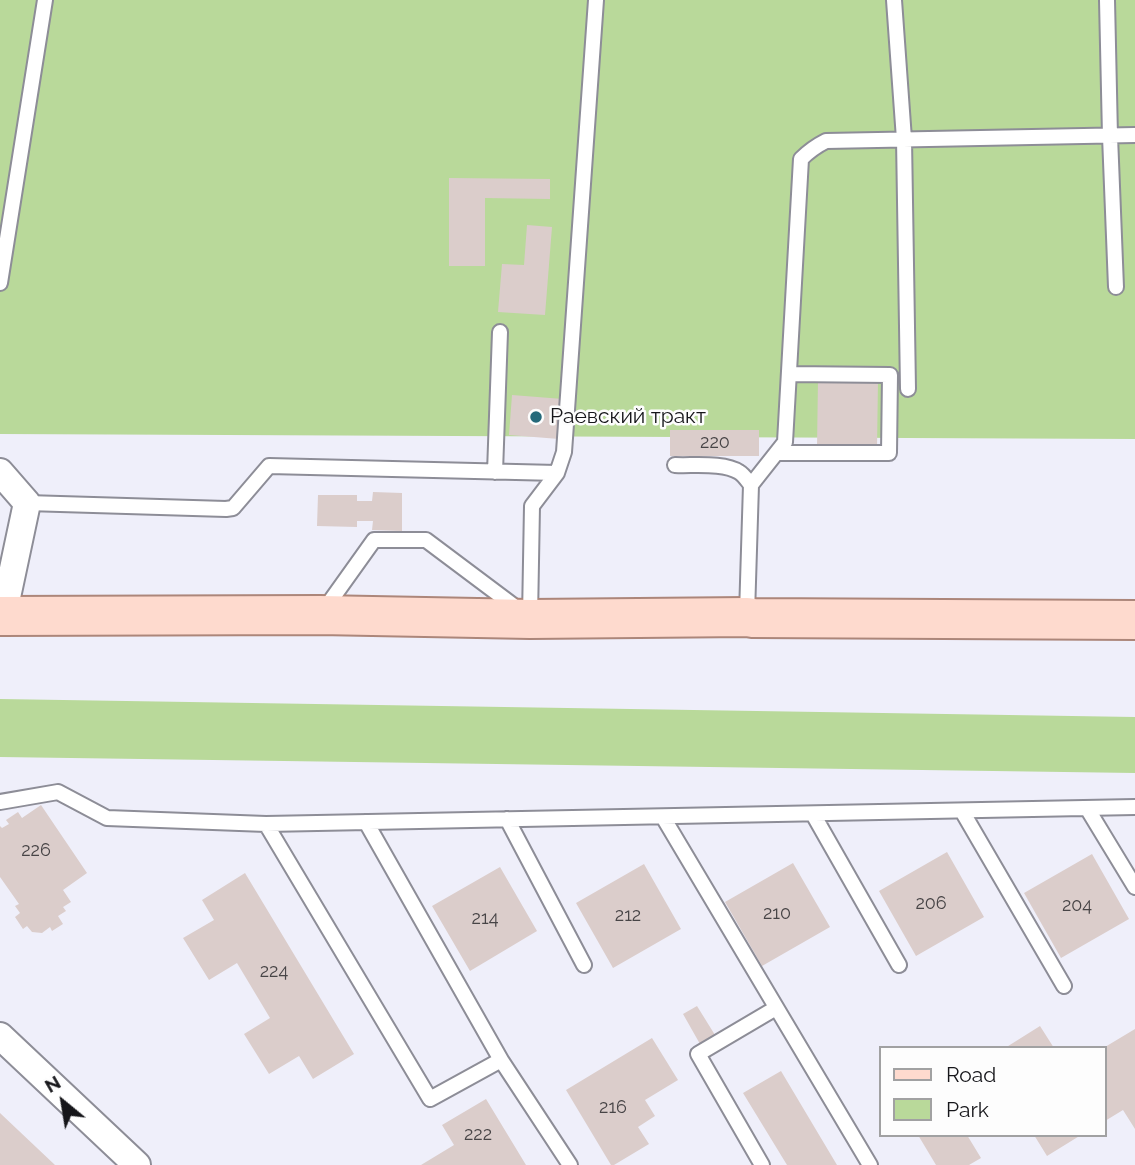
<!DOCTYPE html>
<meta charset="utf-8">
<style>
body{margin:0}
#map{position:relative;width:1135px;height:1165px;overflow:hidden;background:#efeffa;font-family:Raleway,sans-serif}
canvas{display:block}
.legend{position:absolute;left:879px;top:1046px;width:228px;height:91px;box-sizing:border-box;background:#fdfdfd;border:2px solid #a1a1a2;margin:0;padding:9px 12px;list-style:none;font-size:21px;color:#16161a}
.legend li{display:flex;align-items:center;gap:14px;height:35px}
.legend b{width:35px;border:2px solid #a1a1a2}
.north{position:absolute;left:28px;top:1067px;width:70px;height:70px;-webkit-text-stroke:5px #fdfdfd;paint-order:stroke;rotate:330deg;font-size:19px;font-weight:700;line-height:28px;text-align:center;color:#16161a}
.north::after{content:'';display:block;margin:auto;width:24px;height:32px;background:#16161a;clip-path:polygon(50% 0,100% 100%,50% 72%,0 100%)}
</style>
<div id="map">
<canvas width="1135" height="1165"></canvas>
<ul class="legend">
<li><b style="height:9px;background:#fedace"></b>Road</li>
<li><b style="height:19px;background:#b9d99a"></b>Park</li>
</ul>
<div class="north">N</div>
</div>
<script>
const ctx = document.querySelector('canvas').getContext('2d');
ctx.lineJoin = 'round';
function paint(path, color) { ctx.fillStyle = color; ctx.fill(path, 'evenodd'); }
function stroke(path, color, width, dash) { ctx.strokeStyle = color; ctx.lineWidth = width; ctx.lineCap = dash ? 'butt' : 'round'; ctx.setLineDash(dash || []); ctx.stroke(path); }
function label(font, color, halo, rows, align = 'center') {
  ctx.font = font + ' Raleway,sans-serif'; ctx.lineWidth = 5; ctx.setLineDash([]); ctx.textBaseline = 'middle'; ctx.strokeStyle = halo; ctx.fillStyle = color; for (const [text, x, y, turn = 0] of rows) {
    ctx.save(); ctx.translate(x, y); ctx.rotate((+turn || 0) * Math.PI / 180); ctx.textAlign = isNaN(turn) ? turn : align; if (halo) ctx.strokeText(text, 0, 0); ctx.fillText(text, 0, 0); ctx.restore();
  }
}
const green = new Path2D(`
 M 0,0 L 1135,0 L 1135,439 L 0,434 Z
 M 0,699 L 1135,717 L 1135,773 L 0,757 Z`);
const building = new Path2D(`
 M 449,178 L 550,179 L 550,199 L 485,198 L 485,266 L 449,266 Z
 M 527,225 L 552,227 L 545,315 L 498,312 L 502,264 L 524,265 Z
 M 818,379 L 878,380 L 877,448 L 817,447 Z
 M 512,395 L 563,399 L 559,439 L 509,435 Z
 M 670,430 L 759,430 L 759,456 L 670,456 Z
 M 373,492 L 402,493 L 402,531 L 372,530 L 373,521 L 357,521 L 357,527 L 317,526 L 318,495 L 357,495 L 357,501 L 372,501 Z
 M 41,805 L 87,873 L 63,890 L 71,902 L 63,907 L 66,911 L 58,916 L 63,924 L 52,931 L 50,927 L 42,933 L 32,932 L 27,926 L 23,929 L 15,917 L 20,913 L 15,906 L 19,904 L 0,877 L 0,826 L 2,828 L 9,824 L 6,820 L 18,812 L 22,818 Z
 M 947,852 L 984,917 L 916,956 L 879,891 Z
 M 1092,854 L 1129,919 L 1061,958 L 1024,893 Z
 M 793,863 L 830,927 L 762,966 L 725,902 Z
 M 644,864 L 681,929 L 613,968 L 576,903 Z
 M 500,867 L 537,931 L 470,971 L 432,906 Z
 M 245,873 L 354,1054 L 313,1079 L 299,1056 L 269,1074 L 244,1034 L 270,1018 L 237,963 L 209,980 L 183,938 L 214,920 L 202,900 Z
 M 697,1006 L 715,1035 L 700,1044 L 683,1014 Z
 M 1040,1026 L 1054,1048 L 1005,1048 Z
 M 1135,1029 L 1135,1129 L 1123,1110 L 1105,1121 L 1105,1047 Z
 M 652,1038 L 678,1080 L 645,1100 L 655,1116 L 638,1127 L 649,1144 L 614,1165 L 611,1165 L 566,1090 Z
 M 781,1071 L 837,1165 L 787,1165 L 743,1093 Z
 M 486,1099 L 526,1165 L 421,1165 L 454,1145 L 442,1125 Z
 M 0,1113 L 55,1165 L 0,1165 Z
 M 918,1135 L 967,1135 L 981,1158 L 969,1165 L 936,1165 Z
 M 1034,1135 L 1081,1135 L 1047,1156 Z`);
const service = new Path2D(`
 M 894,0 L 904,139 L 908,389
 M 1107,0 L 1110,136 L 1116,287
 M 0,283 L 45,0
 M 777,453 L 889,453 L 890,375 L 789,374
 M 675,465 C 692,466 724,462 739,472 C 744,475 747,480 751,485 L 747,614
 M 495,472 L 500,332
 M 751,485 L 785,442 L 801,159 C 809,151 816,146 826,141 L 1135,135
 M 27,503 L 226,509 L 233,508 L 269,466 L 557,473
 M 324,610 L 374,540 L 426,540 L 518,609
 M 530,617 L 532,506 L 557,473 L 564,452 L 596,0
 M 0,802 L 58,792 L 107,818 L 266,824 L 1135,807
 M 1087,808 L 1135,887
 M 962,811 L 1064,986
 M 813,814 L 899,965
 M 663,817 L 870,1165
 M 507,819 L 584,965
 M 366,822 L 501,1060
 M 266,824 L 430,1099 L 501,1060 L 570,1165
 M 762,1165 L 698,1054 L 776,1008`);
const minor = new Path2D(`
 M 0,472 L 27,503 L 3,616
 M 0,1036 L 137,1165`);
const primary = new Path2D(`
 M 0,616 L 320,615 L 530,619 L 747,617 L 753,618 L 1135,620`);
const markers = [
 [536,417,7,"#25697a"]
];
const numberNames = [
 ["220",715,443],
 ["226",36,851],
 ["206",931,904],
 ["204",1077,906],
 ["210",777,914],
 ["212",628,916],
 ["214",485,919],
 ["224",274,972],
 ["216",613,1108],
 ["222",478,1135]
];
const poiNames = [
 ["Раевский тракт",550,417]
];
paint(green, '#b9d99a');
paint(building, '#dbcdcb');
stroke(service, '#8d8d97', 18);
stroke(minor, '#8d8d97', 30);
stroke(primary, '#ac867a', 42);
stroke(service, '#fff', 14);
stroke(minor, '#fff', 26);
stroke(primary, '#fedace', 38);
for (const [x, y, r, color] of markers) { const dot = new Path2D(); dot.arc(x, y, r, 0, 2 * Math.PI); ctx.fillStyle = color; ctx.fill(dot); stroke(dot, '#fdfdfd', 2.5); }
label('18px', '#474446', null, numberNames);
label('21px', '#16161a', '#fdfdfd', poiNames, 'left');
</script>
